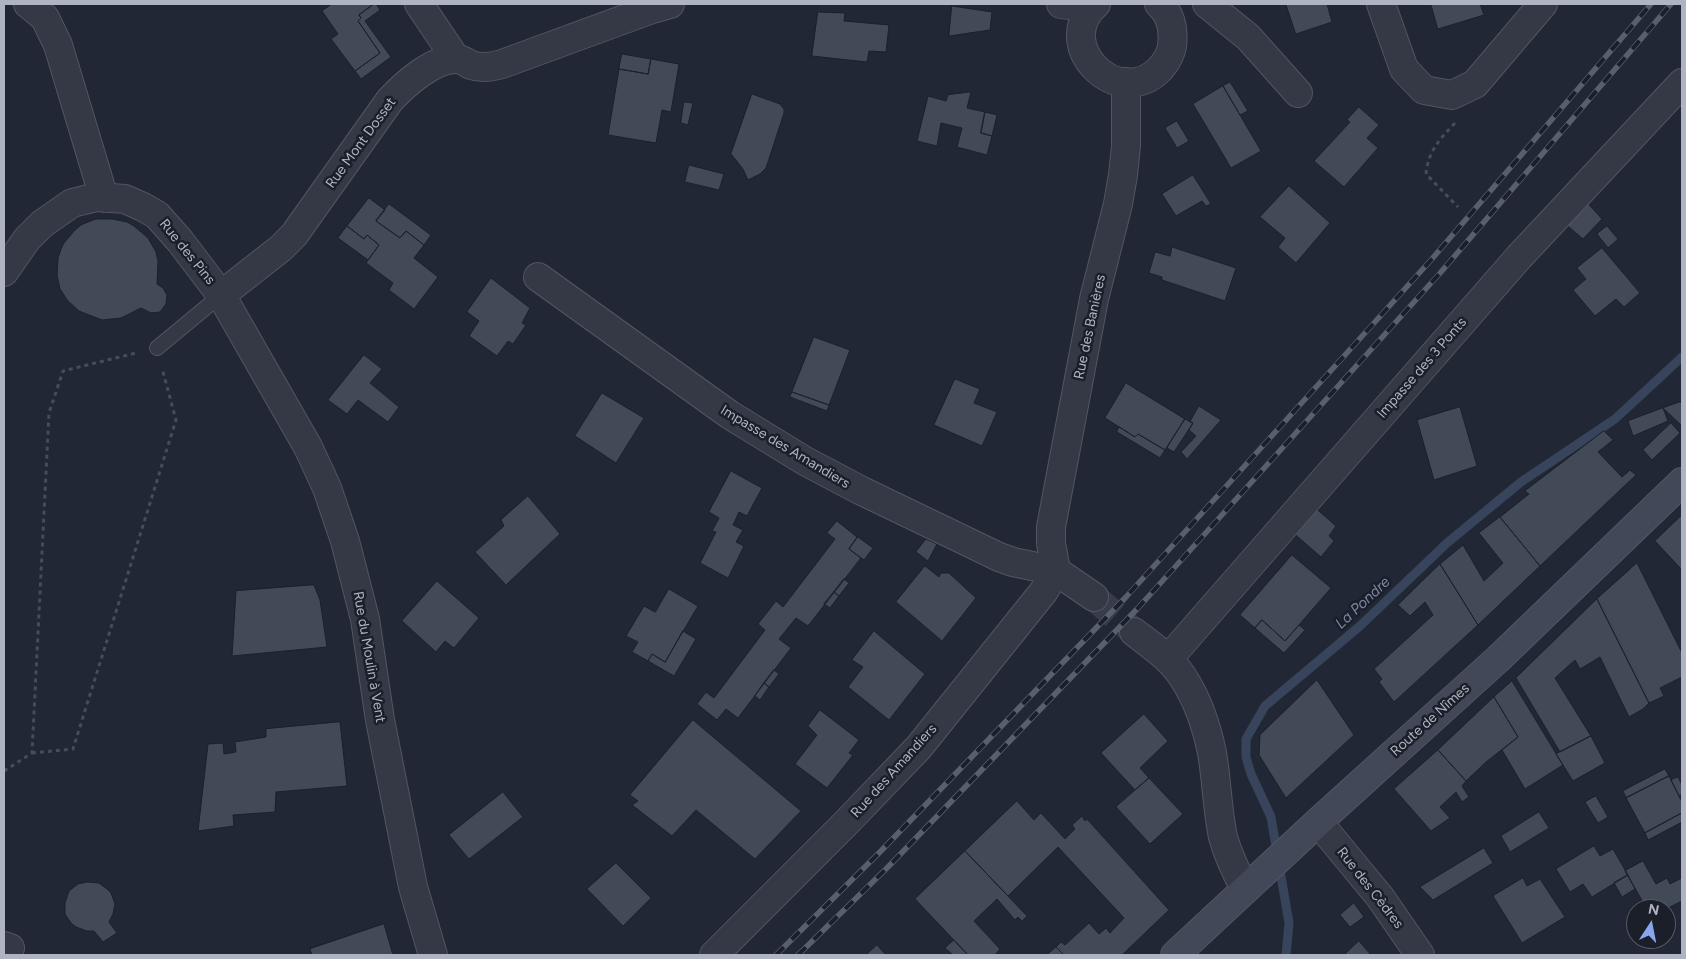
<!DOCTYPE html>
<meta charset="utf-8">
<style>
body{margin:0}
#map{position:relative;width:1686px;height:959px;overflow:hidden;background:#212734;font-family:Figtree,sans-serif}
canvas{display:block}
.frame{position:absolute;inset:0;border:5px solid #aeb4c1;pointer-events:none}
.north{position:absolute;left:1626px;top:899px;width:50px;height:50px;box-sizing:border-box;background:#1a1f29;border:1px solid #555b66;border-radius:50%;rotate:11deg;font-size:14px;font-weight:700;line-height:20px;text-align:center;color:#aeb4c1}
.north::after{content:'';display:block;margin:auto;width:18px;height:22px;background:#87a6ed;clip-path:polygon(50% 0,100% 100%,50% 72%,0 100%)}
</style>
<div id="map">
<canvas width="1686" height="959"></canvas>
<div class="frame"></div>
<div class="north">N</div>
</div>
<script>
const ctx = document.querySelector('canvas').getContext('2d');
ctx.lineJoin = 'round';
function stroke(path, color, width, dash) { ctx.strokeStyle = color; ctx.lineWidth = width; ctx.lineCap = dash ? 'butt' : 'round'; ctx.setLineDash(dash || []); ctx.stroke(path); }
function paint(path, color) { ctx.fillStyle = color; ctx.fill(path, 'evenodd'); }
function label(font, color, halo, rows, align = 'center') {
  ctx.font = font + ' Figtree,sans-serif'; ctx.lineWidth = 5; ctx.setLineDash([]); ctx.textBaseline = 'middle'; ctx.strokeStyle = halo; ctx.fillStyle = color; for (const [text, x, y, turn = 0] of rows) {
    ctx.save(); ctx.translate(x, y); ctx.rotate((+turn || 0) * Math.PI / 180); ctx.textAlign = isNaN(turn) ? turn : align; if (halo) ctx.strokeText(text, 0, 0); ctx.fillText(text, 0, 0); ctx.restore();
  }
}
const stream = new Path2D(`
 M 1286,955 L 1289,923 L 1271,817 L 1251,774 L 1246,757 L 1246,739 L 1265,706 L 1360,626 L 1447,543 L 1521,482 L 1615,419 L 1682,357`);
const building = new Path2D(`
 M 332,4 L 374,4 L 359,15 L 361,18 L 358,21 L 380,53 L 355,71 L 331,39 L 338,34 L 322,11 Z
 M 374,4 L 376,4 L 380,10 L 365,21 L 391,57 L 361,79 L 355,71 L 380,53 L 358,21 L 361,18 L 359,15 Z
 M 1286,4 L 1327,4 L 1332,22 L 1296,34 Z
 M 1431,4 L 1480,4 L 1484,15 L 1438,29 Z
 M 952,6 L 992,12 L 990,30 L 949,36 Z
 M 818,12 L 845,13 L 844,21 L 889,25 L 886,52 L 869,51 L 867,62 L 812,56 Z
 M 622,54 L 651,59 L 648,74 L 619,69 Z
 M 651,59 L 679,64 L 671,112 L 662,110 L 656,143 L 608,135 L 619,69 L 648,74 Z
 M 1230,82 L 1248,111 L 1240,115 L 1223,86 Z
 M 1223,86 L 1261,151 L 1231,168 L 1193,104 Z
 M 971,92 L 967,108 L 985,112 L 981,133 L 992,136 L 987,155 L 957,147 L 962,128 L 941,123 L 937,146 L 917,141 L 928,96 L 946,101 L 948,95 Z
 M 752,94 L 780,104 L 784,109 L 784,113 L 766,168 L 760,174 L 748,180 L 743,169 L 731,154 Z
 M 684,102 L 693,103 L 688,125 L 681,123 Z
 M 1359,107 L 1379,125 L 1367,138 L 1378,148 L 1344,187 L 1314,161 L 1350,122 L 1347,120 Z
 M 985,112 L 997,115 L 992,136 L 981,133 Z
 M 1177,121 L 1189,141 L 1177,148 L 1165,128 Z
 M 689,165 L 724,174 L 719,190 L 685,182 Z
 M 1193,175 L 1211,204 L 1206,206 L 1202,201 L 1176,216 L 1162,194 Z
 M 1289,186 L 1330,223 L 1296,263 L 1278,247 L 1285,238 L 1260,217 Z
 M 369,198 L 385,210 L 376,221 L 400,238 L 406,231 L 424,245 L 414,258 L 438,277 L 414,309 L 389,290 L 393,283 L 366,263 L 379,245 L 367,235 L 364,239 L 347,226 Z
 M 1584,199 L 1602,219 L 1583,239 L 1562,221 Z
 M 389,204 L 431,235 L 424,245 L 406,231 L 400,238 L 376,221 Z
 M 96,219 L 112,219 L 127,222 L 134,226 L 148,238 L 156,252 L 158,261 L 157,284 L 163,288 L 167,295 L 166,304 L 160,312 L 151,313 L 141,308 L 121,318 L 102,320 L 79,311 L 68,301 L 60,289 L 57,275 L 58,258 L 61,249 L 64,243 L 74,231 L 81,225 Z
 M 347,226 L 364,239 L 367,235 L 379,245 L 368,260 L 338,238 Z
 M 1607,226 L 1618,239 L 1608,248 L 1597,234 Z
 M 1172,247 L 1236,268 L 1225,301 L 1162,280 L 1162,277 L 1149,273 L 1155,252 L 1170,256 Z
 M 1602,248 L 1640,293 L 1624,307 L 1616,299 L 1595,316 L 1573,290 L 1586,279 L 1577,268 Z
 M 491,278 L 530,308 L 522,323 L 526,325 L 513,344 L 508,341 L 497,356 L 469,336 L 479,321 L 467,312 Z
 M 814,337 L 850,350 L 829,405 L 792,392 Z
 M 364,355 L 382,369 L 370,383 L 399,407 L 388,422 L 358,400 L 347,414 L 328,400 Z
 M 955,379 L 980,389 L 974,403 L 997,412 L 982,446 L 934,425 Z
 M 1126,383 L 1185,419 L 1165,450 L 1138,434 L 1135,437 L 1105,418 Z
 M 792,392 L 829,405 L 827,411 L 790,397 Z
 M 602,393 L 644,418 L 616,463 L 575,436 Z
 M 1680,402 L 1682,404 L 1682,426 L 1663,408 Z
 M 1199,406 L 1221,420 L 1187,459 L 1181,452 L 1196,436 L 1189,430 L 1193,423 L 1190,422 Z
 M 1460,407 L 1477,466 L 1434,480 L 1417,420 Z
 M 1663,408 L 1668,421 L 1633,436 L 1628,421 Z
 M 1185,419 L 1193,423 L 1174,452 L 1167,448 Z
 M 1671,423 L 1680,433 L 1652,460 L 1643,450 Z
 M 1119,427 L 1135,437 L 1138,434 L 1165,450 L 1160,458 L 1117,432 Z
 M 1604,431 L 1613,440 L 1598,452 L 1622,477 L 1630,470 L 1636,475 L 1540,566 L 1500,517 L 1529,494 L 1525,491 Z
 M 731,471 L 762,488 L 747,516 L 739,512 L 733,525 L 743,530 L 736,542 L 744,546 L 728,578 L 700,563 L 716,532 L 712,531 L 719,518 L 709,512 Z
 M 528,496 L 560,534 L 506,585 L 475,552 L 504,526 L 501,520 Z
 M 1312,505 L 1336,526 L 1329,536 L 1334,541 L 1321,557 L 1290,530 Z
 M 1682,515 L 1682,570 L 1655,541 Z
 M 1500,517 L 1540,566 L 1478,625 L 1440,564 L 1463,545 L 1484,581 L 1503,563 L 1479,533 Z
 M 837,521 L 857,537 L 849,549 L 861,558 L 808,626 L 796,618 L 779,639 L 791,648 L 738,718 L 726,709 L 717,720 L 697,704 L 706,692 L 714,698 L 765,630 L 758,624 L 776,601 L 783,607 L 835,539 L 827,533 Z
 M 858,537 L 873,548 L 864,560 L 849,549 Z
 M 926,539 L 937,544 L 928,561 L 916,552 Z
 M 1292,555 L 1331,588 L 1285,641 L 1262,620 L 1255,628 L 1240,615 Z
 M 1637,563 L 1682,653 L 1682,677 L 1660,688 L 1664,696 L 1649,703 L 1597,599 Z
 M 1440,564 L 1478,625 L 1394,702 L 1379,682 L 1382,679 L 1374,669 L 1433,615 L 1425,602 L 1410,616 L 1398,605 Z
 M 925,566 L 939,577 L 941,573 L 949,573 L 976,598 L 942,641 L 896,602 Z
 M 844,579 L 849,583 L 839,596 L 834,592 Z
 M 437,581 L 479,618 L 454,648 L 445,641 L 436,652 L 402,621 Z
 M 314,585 L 320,600 L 327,647 L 232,656 L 236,591 Z
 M 669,589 L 698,606 L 665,662 L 652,654 L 648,661 L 632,652 L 638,642 L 626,636 L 644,606 L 655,612 Z
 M 834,592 L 839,596 L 830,608 L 824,604 Z
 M 1597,599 L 1649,703 L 1643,709 L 1629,717 L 1600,657 L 1580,669 L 1575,660 L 1555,678 L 1591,736 L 1560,752 L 1516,678 Z
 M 1262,620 L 1285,641 L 1299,625 L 1305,630 L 1284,653 L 1255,628 Z
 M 683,631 L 696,639 L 674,676 L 648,661 L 652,654 L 665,662 Z
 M 874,631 L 925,674 L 889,720 L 848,687 L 863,667 L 852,660 Z
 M 774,670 L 779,674 L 769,687 L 764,683 Z
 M 1317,680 L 1354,735 L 1286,798 L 1259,755 L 1260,735 Z
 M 1512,681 L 1563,765 L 1525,789 L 1502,750 L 1518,737 L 1494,697 Z
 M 764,683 L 769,687 L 760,700 L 755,696 Z
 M 1494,697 L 1518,737 L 1486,762 L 1466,781 L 1438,750 Z
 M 820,710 L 859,740 L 849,753 L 853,755 L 827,788 L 795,764 L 817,735 L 808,726 Z
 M 1144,714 L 1168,741 L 1140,768 L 1149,778 L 1135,790 L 1101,753 Z
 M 693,720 L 801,811 L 755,859 L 696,810 L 672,836 L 632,805 L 638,801 L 630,795 Z
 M 340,722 L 347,786 L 276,792 L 275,812 L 233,815 L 234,826 L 198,831 L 208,744 L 223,743 L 224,754 L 236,752 L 235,742 L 266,737 L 266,729 Z
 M 1591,736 L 1605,763 L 1573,781 L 1556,754 Z
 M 1438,750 L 1466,781 L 1462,786 L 1469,797 L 1462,802 L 1456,792 L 1440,807 L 1450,818 L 1431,831 L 1394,789 Z
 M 1665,769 L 1669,776 L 1626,798 L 1623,791 Z
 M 1669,776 L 1682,802 L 1682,813 L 1645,833 L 1626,798 Z
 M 1678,777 L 1682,785 L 1682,794 L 1679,796 L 1671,780 Z
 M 1149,778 L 1183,814 L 1150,844 L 1116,807 Z
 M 503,792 L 523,817 L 469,859 L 449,835 Z
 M 1596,796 L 1608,817 L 1598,823 L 1585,802 Z
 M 1017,801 L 1034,820 L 1041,813 L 1065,839 L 1075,829 L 1072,825 L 1082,816 L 1085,821 L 1087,819 L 1169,910 L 1122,955 L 1064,955 L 1056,947 L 1061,942 L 1065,945 L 1089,923 L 1099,934 L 1106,928 L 1110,933 L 1124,918 L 1058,847 L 1008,896 L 965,851 Z
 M 1539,812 L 1549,828 L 1510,852 L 1501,836 Z
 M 1682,813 L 1682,822 L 1648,840 L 1645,833 Z
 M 1594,846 L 1600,856 L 1613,849 L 1628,875 L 1592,897 L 1583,884 L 1570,892 L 1556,869 Z
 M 1484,848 L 1493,863 L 1433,900 L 1420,887 Z
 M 965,851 L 1027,916 L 1022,921 L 1018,917 L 1015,920 L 997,899 L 974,921 L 1000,949 L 995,955 L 968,955 L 915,899 Z
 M 1643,861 L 1656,884 L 1667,878 L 1670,884 L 1682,878 L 1682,901 L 1666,909 L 1647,909 L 1625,871 Z
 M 616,863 L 651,898 L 623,926 L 587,889 Z
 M 1628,875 L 1635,889 L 1622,897 L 1614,883 Z
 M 1523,878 L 1527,886 L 1540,879 L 1565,917 L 1522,943 L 1493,896 Z
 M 88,882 L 99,883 L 107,889 L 111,893 L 115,904 L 113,914 L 109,922 L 117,933 L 103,942 L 94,931 L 87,931 L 76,927 L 71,923 L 65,914 L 65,903 L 69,891 L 78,884 Z
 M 1354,903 L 1364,917 L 1350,927 L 1340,915 Z
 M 384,924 L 393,955 L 312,955 L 310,949 Z
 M 954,940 L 968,955 L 953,955 L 945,948 Z
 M 1359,941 L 1371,955 L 1345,955 L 1346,953 Z
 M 877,945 L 886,955 L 866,955 Z
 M 1056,947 L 1064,955 L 1047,955 Z`);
const streetTunnel = new Path2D(`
 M 1094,597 L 1134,632`);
const path = new Path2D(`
 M 1455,123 C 1440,139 1428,151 1426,174 L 1458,207
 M 32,753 L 73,749 L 176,420 L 162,368
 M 4,771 L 32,753 L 49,413 L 63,371 L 136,353`);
const lane = new Path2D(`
 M 157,348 L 221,295`);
const street = new Path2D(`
 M 28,4 L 45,18 L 58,45 L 104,198
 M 419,4 L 456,59
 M 1061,4 L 1091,8
 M 1096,4 C 1051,44 1117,112 1160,69 C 1166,62 1171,54 1172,46 C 1174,30 1172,15 1159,4
 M 1207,4 L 1248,37 L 1298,93
 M 1381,4 L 1404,69 L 1424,90 L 1452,95 L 1475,84 L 1543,4
 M 4,272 L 27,239 L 42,224 L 72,203 L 97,197 L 125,199 L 143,207 L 157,215 L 180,241 L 221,295 L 308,447 L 327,488 L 345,541 L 365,619 L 380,720 L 413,887 L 433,955
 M 538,277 L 730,415 L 805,461 L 860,490 L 999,557 L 1013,562 L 1056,571 L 1094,597
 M 221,295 L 281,248 L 294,235 L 390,100 C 405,84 434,58 457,59 C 462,59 467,63 471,65 C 482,69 492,67 502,64 L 652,9 L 670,4
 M 1056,571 L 1051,543 L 1051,527 L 1094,299 L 1118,204 L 1123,175 L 1126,146 L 1126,82
 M 1134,632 C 1152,646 1172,659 1184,679 C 1198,701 1207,728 1212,753 C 1217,781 1217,809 1223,837 C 1228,855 1236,872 1245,889
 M 1168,659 L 1519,257 L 1682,83
 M 1318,822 L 1380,897 L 1420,955
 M 4,946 L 10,948
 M 714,955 L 847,822 L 919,747 L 1044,591 L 1056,571`);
const secondary = new Path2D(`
 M 1175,955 L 1318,822 L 1498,659 L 1682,482`);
const rail = new Path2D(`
 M 776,955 L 880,852 L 1126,597 L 1431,260 L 1651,4
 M 798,955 L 888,867 L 1138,608 L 1441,272 L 1671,4`);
const streetNames = [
 ["Rue Mont Dosset",361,143,-54],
 ["Rue des Pins",187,252,51],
 ["Rue des Banières",1090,327,-78],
 ["Impasse des 3 Ponts",1422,368,-49],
 ["Impasse des Amandiers",785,447,31],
 ["Rue du Moulin à Vent",369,657,80],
 ["Route de Nîmes",1430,720,-42],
 ["Rue des Amandiers",894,771,-48],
 ["Rue des Cèdres",1370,888,52]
];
const waterNames = [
 ["La Pondre",1363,603,-43]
];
stroke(stream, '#38445c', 9);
paint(building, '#424a58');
stroke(building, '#1c212b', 1);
stroke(streetTunnel, '#363c49', 28, [28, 14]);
stroke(lane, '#515762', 16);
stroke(street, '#515762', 30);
stroke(secondary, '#515762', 30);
stroke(path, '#425054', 3, [4, 4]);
stroke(lane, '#343945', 14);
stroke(street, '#343945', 28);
stroke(secondary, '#424857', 28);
stroke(rail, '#585f6d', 5.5);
stroke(rail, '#1a1f29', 4, [11]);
label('14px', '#aeb4c1', '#1a1f29', streetNames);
label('italic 15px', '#7989a8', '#1a1f29', waterNames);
</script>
